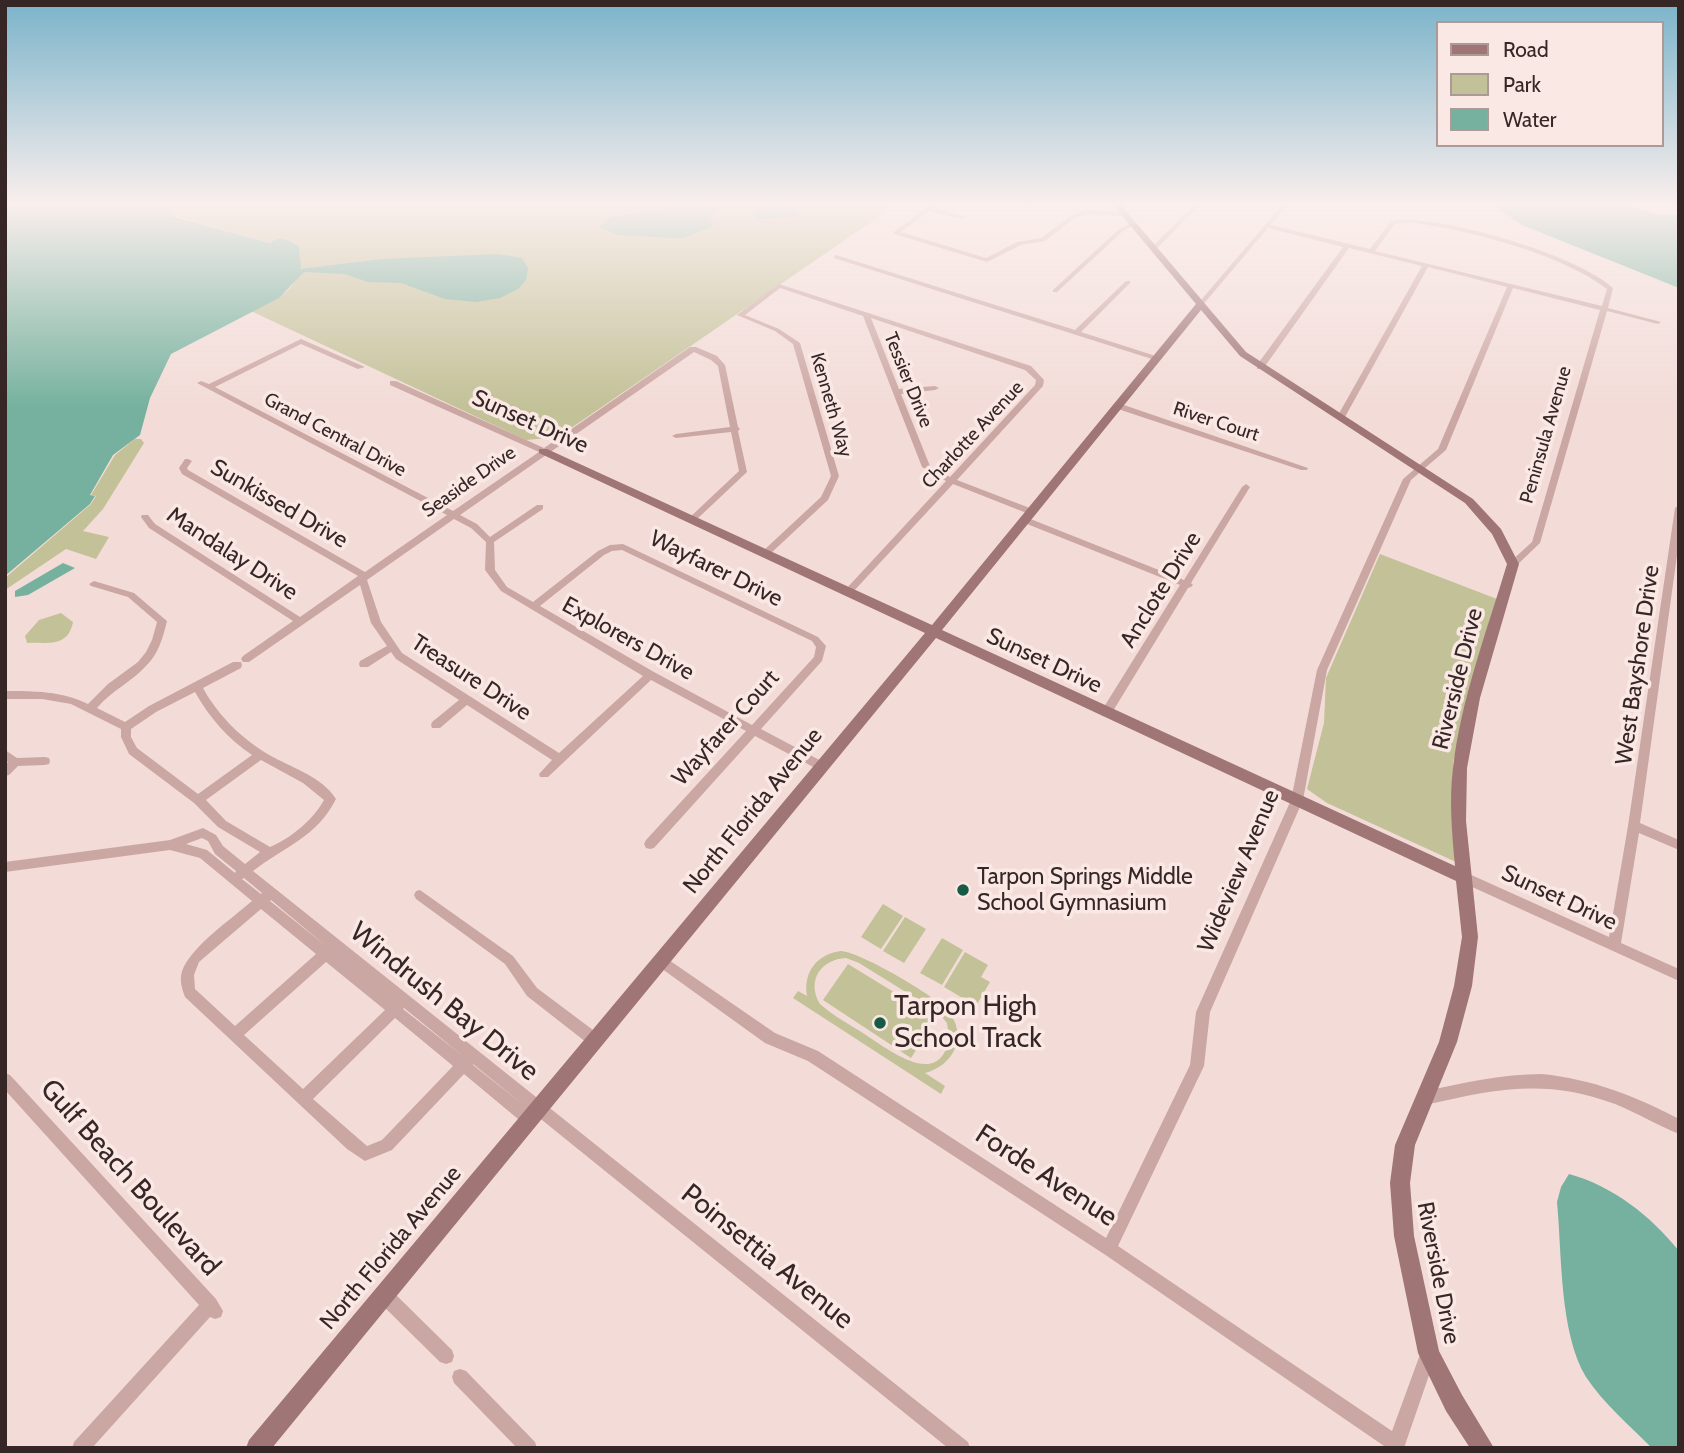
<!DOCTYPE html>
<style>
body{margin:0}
#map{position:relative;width:1684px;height:1453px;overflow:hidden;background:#f3dcd8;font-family:Cabin,sans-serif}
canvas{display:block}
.frame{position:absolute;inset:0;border:7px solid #362626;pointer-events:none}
.legend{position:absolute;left:1436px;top:21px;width:228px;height:126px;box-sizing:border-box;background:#fae8e4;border:2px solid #ac9a98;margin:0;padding:9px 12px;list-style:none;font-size:21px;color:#362626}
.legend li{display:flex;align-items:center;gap:14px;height:35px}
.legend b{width:35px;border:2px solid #ac9a98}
</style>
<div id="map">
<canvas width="1684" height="1453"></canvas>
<div class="frame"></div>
<ul class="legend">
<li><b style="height:9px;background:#9f7575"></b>Road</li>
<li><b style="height:19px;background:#c2c197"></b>Park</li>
<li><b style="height:19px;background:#75b19e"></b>Water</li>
</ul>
</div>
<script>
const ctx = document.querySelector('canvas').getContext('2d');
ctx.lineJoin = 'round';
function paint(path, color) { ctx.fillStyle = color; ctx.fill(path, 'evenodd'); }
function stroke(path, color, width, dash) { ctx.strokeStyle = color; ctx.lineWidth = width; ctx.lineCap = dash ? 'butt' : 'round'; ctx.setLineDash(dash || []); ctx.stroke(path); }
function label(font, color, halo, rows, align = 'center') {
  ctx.font = font + ' Cabin,sans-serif'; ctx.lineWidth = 7; ctx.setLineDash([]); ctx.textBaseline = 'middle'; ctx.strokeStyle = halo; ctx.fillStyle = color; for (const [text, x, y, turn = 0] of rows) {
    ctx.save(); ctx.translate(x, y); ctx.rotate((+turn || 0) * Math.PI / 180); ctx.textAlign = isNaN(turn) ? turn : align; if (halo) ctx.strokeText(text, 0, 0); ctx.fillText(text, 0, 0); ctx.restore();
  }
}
const green = new Path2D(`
 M 154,205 L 896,205 L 558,437 L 526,440 L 251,311 C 268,304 291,294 298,275 C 301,268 299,255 299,247 L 286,239 L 270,243 L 174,216 L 171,210 Z
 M 135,439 L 141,439 L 144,443 L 103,509 L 83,531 L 109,537 L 96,559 L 66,549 L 5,590 L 5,578 L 91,504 L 96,496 L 91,495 L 115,455 Z
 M 1380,554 L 1497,599 L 1453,762 L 1456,862 L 1327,803 L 1307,789 L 1324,723 L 1326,678 Z
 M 61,613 L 73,622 C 68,648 47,642 27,643 L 25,636 L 39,620 Z
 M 883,904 L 903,916 L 881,949 L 861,937 Z
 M 905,917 L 926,929 L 904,963 L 883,951 Z
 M 942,938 L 963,950 L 942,985 L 920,973 Z
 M 841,951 C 860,952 936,996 948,1011 C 969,1036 953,1066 925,1073 L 945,1086 L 941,1094 L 793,998 L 798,991 L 807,996 C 803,972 817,954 841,951 ZM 846,958 L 859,963 L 938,1012 L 947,1023 L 949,1037 C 941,1091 889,1050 866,1035 C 851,1025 833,1016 820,1004 C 806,981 821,959 846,958 Z
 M 965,952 L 988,965 L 981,977 L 990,982 L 976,1006 L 944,987 Z
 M 848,964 L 936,1018 L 911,1058 L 823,1000 Z`);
const water = new Path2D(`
 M 5,205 L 154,205 L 171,210 L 175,217 L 270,243 C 281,235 288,239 299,247 L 301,269 L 382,259 L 498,254 L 522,258 L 528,268 L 526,280 L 518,289 L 500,298 L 476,302 L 445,299 L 401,283 L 368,282 L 345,274 L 304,272 L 279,298 L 171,354 L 150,398 L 140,435 L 113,455 L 90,495 L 95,496 L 90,504 L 5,576 Z
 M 677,205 L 722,207 L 710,217 L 714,224 L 711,227 L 684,238 L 672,238 L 618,235 L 599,227 L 611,217 L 662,210 Z
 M 758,205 L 789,207 L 801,214 C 795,218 766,219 757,219 L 753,215 Z
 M 1493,205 L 1626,205 L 1659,215 L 1679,214 L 1679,288 L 1522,225 Z
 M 63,563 L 75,568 L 28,595 L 15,597 L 15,591 Z
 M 1569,1174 C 1613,1186 1651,1216 1679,1251 L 1679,1448 L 1652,1448 C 1630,1426 1603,1403 1586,1377 C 1559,1332 1562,1253 1557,1202 L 1561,1187 Z`);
const street = new Path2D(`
 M 930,205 L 937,205 L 933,208 L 966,217 L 963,219 L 929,211 L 901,232 L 986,258 L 1017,242 L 1041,238 L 1072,215 L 1086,210 L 1123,212 L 1126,214 L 1123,216 L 1086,214 L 1076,217 L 1045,241 L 1021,245 L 987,262 L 894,234 L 894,232 Z
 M 1021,205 L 1040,205 C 1036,208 1025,208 1021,205 Z
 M 1194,205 L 1200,205 L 1155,250 L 1151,250 L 1151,248 Z
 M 1282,205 L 1288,205 L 1271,225 L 1370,249 L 1391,221 C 1438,213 1578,255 1613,288 L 1608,308 L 1661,322 L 1658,324 L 1607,311 L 1540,543 L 1516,566 L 1513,567 L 1508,564 L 1510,562 L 1532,542 L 1600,310 L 1513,288 L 1446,450 L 1411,480 L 1327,670 L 1303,800 L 1210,1012 L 1204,1066 L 1118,1246 L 1392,1431 L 1422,1349 L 1428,1347 L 1434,1349 L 1436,1355 L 1404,1448 L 1387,1448 L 1104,1254 L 808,1061 L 765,1043 L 658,966 L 656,962 L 658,958 L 662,956 L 666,958 L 775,1033 L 818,1051 L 1106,1238 L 1190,1065 L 1196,1012 L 1291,800 L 1317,670 L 1403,479 L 1438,449 L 1507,287 L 1428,267 L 1345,417 L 1338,419 L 1337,417 L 1422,266 L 1349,248 L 1263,369 L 1257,369 L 1257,365 L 1343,247 L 1268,228 L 1201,307 L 1196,306 ZM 1409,222 C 1467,230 1560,253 1607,289 L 1602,306 L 1375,251 L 1395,224 Z
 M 1129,224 L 1134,225 L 1122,232 L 1057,292 L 1053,292 L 1053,290 L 1118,230 Z
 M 836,255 L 1075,330 L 1126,281 L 1130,281 L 1130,283 L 1081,332 L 1162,358 L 1155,360 L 834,258 L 834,256 Z
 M 779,284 L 1031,366 L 1044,380 L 1043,386 L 957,480 L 1035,510 L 1035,514 L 1029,514 L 953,484 L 852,593 L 846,593 L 844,591 L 846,589 L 946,481 L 922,467 L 863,316 L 780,288 L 745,315 L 779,329 L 800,343 L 839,476 L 828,500 L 769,555 L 763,555 L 763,551 L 821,497 L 831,476 L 793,344 L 775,331 L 737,315 ZM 871,318 L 1025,370 L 1036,380 L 1035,385 L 950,477 L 930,466 L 901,394 L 935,390 L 939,388 L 935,386 L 899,389 Z
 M 301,339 L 365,367 L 358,369 L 301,344 L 215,387 L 453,511 L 539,452 L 390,385 L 390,381 L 396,381 L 544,448 L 690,347 L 696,347 L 717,356 L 725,365 L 738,427 L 740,429 L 738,431 L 747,472 L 695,521 L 692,522 L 688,519 L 739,471 L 731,432 L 676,438 L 672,436 L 676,434 L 730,427 L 718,366 L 711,360 L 694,352 L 460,515 L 477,524 L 490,537 L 537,505 L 543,505 L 543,509 L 494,542 L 495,570 L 507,587 L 533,602 L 598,551 L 610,545 L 623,544 L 818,637 L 826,646 L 822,661 L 761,729 L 825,763 L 826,766 L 825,769 L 817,769 L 755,736 L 654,848 L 650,849 L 646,848 L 644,844 L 646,840 L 746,731 L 651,680 L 548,777 L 540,777 L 539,774 L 552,760 L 467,705 L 440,728 L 432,728 L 431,725 L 432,722 L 459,700 L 396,659 L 391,652 L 368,667 L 360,667 L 359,664 L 360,661 L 387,646 L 371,623 L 360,585 L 249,662 L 243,662 L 241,659 L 243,656 L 293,621 L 149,528 L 141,517 L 142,515 L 148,515 L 155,524 L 300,617 L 358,576 L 182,474 L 179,468 L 185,459 L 188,459 L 192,461 L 187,468 L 188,470 L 365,572 L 447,515 L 197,383 L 201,381 L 209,384 ZM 454,519 L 471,528 L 486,542 L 485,570 L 501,591 L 643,676 L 559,753 L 402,653 L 381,622 L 367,580 ZM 622,550 L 812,641 L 816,647 L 814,657 L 752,725 L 654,672 L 540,606 L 604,555 L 612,551 Z
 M 1115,404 L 1121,404 L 1308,468 L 1307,470 L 1301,470 L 1115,408 Z
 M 1246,484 L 1250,487 L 1191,583 L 1193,585 L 1191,587 L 1188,588 L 1110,716 L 1102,716 L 1101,713 L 1102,710 L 1180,585 L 1022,522 L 1021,520 L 1025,517 L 1028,518 L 1184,580 L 1242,487 Z
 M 1679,505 L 1679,541 L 1640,823 L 1679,840 L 1679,850 L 1639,833 L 1621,943 L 1679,969 L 1679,981 L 1459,881 L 1457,877 L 1459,873 L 1463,872 L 1467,873 L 1609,937 L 1628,826 L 1675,508 Z
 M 94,581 L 134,593 L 167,621 C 163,638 158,655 145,667 C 130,683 111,691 97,708 L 125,722 L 149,706 L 233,662 L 241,662 L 242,665 L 241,668 L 203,688 C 219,717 244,741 273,757 C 295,769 322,777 336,799 C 317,837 284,847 253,871 L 968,1442 L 970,1448 L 948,1448 L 537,1116 L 523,1121 L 518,1119 L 464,1074 L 392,1150 L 365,1161 L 347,1149 L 185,997 C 183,991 180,984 181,976 C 184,951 233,918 252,901 L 200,858 L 170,850 L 5,872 L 5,862 L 170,840 L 203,828 L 216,835 L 223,846 L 245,864 L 260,852 L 218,827 L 194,803 L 129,754 L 121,737 L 121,729 L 71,704 L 42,699 L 5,699 L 5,691 C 34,691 62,691 88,704 L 108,684 L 138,662 L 146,652 L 152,640 L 157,622 L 128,597 L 91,586 L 89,584 ZM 195,692 C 209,717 228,739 252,755 L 198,794 L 137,748 L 131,737 L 131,729 L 156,712 ZM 261,760 L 303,783 L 324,800 C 313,820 291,838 270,847 L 226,821 L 206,800 ZM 202,838 L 208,841 L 215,854 L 236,871 L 235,873 L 207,850 L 186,844 ZM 244,878 L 262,893 L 261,894 L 242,879 ZM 271,900 L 326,946 L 270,901 ZM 261,909 L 316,954 L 235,1026 L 195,989 L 194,975 L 199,962 ZM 326,962 L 385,1010 L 303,1089 L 244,1035 ZM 404,1008 L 463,1056 L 403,1009 ZM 395,1018 L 453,1066 L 382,1140 L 367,1146 L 313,1099 ZM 473,1064 L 525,1106 L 473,1065 Z
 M 5,750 L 17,758 L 45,757 L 49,758 L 50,761 L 49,764 L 45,765 L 18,766 L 9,775 L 5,776 L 5,765 L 8,762 L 5,760 Z
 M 420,890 L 513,956 L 537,988 L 601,1036 L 603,1041 L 601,1046 L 596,1048 L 591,1046 L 527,996 L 505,964 L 416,899 L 414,895 L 416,891 Z
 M 5,1073 L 10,1075 L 216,1299 L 223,1311 L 221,1317 L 215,1319 L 210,1317 L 92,1448 L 72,1448 L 74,1442 L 199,1305 L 5,1090 Z
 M 1542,1074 C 1591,1079 1636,1096 1679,1119 L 1679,1134 C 1657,1125 1637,1113 1615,1104 C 1546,1078 1495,1089 1425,1105 L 1420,1103 L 1418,1098 L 1420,1093 L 1425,1091 C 1464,1083 1502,1074 1542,1074 Z
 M 384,1287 L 390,1289 L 452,1350 L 454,1356 L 452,1362 L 446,1364 L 440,1362 L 378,1301 L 376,1295 L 378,1289 Z
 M 460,1369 L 466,1371 L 535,1442 L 537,1448 L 517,1448 L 454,1383 L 452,1377 L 454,1371 Z`);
const secondary = new Path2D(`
 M 1113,205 L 1121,205 L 1246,352 L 1473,499 L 1501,529 L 1519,564 L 1480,698 L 1467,768 L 1466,821 L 1478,937 L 1472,986 L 1457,1042 L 1415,1145 L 1410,1183 L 1414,1236 L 1439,1351 L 1462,1395 L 1494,1448 L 1470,1448 L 1446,1411 L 1418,1353 L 1394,1236 L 1390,1183 L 1395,1145 L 1439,1042 L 1454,986 L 1462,937 L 1456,881 L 936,638 L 272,1448 L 246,1448 L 249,1440 L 925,633 L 539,453 L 539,449 L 547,449 L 932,625 L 1196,304 ZM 1201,310 L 1240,356 L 1465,503 L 1492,534 L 1507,564 C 1487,631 1461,699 1453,768 C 1449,801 1452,833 1455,866 L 942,630 Z`);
const markers = [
 [963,890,7,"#195a47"],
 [880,1023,7,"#195a47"]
];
const farStreetnames = [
 ["Tessier Drive",908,380,68],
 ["Kenneth Way",831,405,74],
 ["River Court",1216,422,18],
 ["Grand Central Drive",335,435,28],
 ["Charlotte Avenue",973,435,-47],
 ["Peninsula Avenue",1546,435,-74],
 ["Seaside Drive",469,482,-35]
];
const streetNames = [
 ["Sunset Drive",530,422,24],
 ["Sunkissed Drive",279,504,30],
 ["Mandalay Drive",232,554,33],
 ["Wayfarer Drive",716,569,26],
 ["Anclote Drive",1161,590,-58],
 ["Explorers Drive",628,639,29],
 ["Sunset Drive",1044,661,25],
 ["West Bayshore Drive",1638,665,-82],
 ["Treasure Drive",471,678,33],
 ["Riverside Drive",1458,679,-76],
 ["Wayfarer Court",726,728,-48],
 ["North Florida Avenue",753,811,-51],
 ["Wideview Avenue",1239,871,-67],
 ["Sunset Drive",1559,898,25],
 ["North Florida Avenue",391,1248,-50],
 ["Riverside Drive",1438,1273,79]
];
const poiNames = [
 ["Tarpon Springs Middle",977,877],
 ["School Gymnasium",977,903]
];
const nearStreetnames = [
 ["Windrush Bay Drive",444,1002,39],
 ["Forde Avenue",1046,1176,33],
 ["Gulf Beach Boulevard",130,1178,48],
 ["Poinsettia Avenue",767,1257,39]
];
const nearPoinames = [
 ["Tarpon High",894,1007],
 ["School Track",894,1039]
];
paint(green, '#c2c197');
paint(water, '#75b19e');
paint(street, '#cba7a3');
paint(secondary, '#9f7575');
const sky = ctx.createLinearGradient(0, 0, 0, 408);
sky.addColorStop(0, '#7ab3ca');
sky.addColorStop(0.5, '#faefed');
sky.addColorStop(1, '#faefed00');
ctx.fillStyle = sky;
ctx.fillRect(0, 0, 1684, 408);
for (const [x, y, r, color] of markers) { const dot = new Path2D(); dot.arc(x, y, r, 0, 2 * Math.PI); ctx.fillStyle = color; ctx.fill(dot); stroke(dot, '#fae8e4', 2.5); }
label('19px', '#362626', '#fae8e4', farStreetnames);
label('23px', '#362626', '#fae8e4', streetNames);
label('23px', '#362626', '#fae8e4', poiNames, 'left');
label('28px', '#362626', '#fae8e4', nearStreetnames);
label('28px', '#362626', '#fae8e4', nearPoinames, 'left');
</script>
